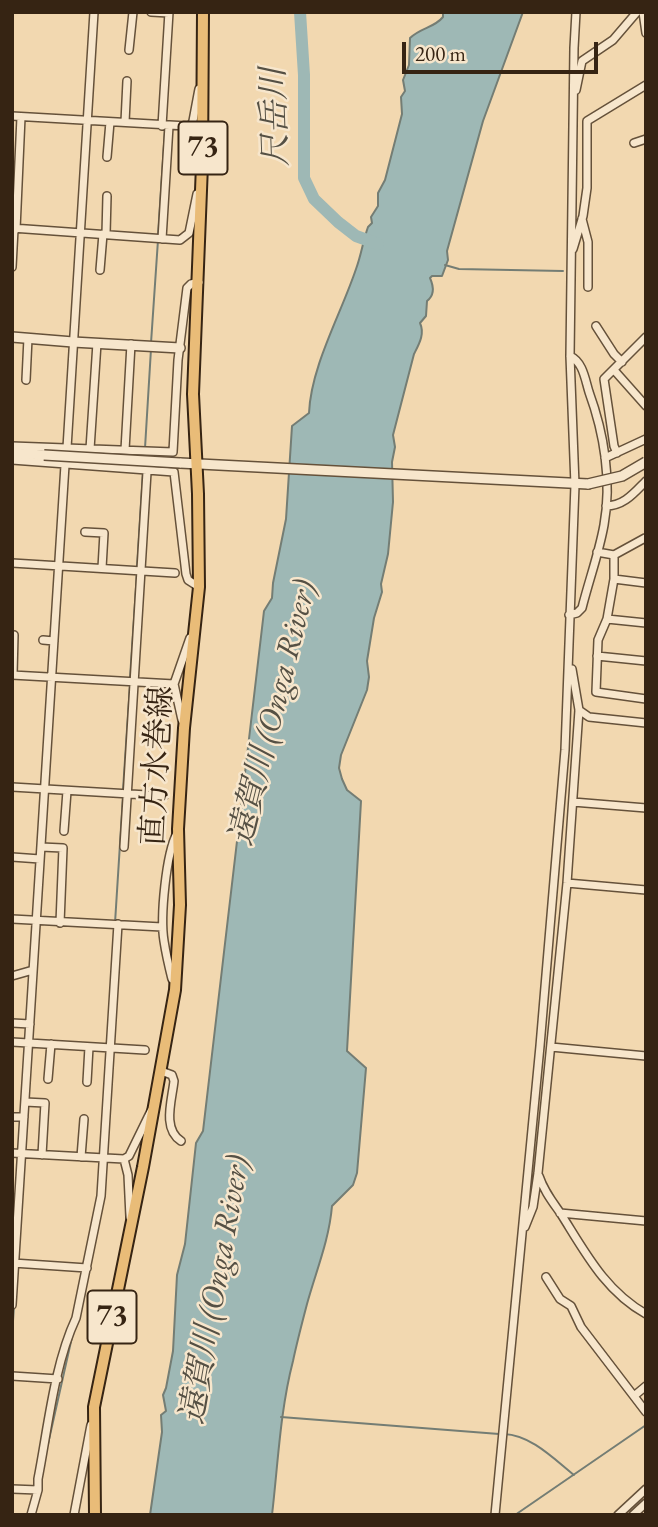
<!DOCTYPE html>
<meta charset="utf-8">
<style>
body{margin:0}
#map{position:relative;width:658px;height:1527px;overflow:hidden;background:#f2d8b0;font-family:"EB Garamond",serif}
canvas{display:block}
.frame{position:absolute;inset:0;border:14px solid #362413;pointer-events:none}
.scale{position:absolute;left:402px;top:42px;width:196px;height:32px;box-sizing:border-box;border:4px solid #362413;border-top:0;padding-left:9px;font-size:21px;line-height:24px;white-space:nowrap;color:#362413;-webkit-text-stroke:5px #f7e6cc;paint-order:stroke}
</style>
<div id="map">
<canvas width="658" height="1527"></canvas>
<div class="frame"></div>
<div class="scale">200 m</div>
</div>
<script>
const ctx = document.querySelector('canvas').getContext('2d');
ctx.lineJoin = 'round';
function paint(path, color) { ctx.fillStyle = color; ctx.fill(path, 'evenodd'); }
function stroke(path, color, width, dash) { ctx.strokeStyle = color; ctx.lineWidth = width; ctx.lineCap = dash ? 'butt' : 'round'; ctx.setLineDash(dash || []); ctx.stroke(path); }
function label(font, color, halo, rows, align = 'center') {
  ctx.font = font + ' "EB Garamond","Noto Serif JP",serif'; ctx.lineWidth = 5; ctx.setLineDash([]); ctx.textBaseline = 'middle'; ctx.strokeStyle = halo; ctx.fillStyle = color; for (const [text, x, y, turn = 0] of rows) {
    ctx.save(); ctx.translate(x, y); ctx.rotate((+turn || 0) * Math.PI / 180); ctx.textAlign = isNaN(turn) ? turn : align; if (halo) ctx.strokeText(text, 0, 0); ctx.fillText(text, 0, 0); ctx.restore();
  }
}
const water = new Path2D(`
 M 443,12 L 523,12 L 483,121 L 447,251 L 448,260 L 442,276 L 432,276 L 430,278 C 434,287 435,295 427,301 L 426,316 L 420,323 C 425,334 419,344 414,354 L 393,435 L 395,447 L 392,462 L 393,502 L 388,554 L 381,584 L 382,592 L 374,618 L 367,661 L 369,677 L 367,690 L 341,755 L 339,768 L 342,779 L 347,790 L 361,801 L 347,1051 L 366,1068 L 357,1173 L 353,1185 L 332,1206 C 329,1241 316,1271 307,1304 C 302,1323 297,1342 293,1361 C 280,1411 278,1464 272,1515 L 150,1515 L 162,1432 L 161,1415 L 166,1411 L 163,1395 L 166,1388 L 173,1351 L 177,1275 L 185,1244 L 196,1143 L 203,1131 L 264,611 L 272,598 L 273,583 L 286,519 L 292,426 L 309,413 C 311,366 341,314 356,269 C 361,256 363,241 368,227 L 372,223 L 371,217 L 378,206 L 378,193 L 385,180 L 402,114 L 401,97 L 405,91 L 403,80 L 409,65 L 410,38 C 422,27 434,28 443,17 Z`);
const stream = new Path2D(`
 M 158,235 L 165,129
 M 445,265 L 459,269 L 563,271
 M 151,343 L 158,240
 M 145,448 L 151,349
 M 137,567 L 143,471
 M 130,678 L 137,572
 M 123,790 L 130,684
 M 115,923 L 123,796
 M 12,1336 L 14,1306
 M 281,1417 L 499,1434
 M 504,1434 C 531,1435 554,1459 574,1475
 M 48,1444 L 72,1337
 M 515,1515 L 646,1425`);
const river = new Path2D(`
 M 300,12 L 304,75 L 304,178 L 314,199 L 338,222 L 356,236 L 378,244`);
const minor = new Path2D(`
 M 151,12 L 169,13
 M 643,12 L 646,33
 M 129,50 L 133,12
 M 576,90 L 582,61 L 613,40 L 637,12
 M 12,116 L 187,126 L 191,125 L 193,121 L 199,89
 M 125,122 L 127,81
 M 162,126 L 169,12
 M 634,143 L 646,139
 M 107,157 L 110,122
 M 582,219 L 588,242 L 588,287
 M 12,228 L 180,240 L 189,233 L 197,194
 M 16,229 L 21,117
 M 106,234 L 107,196
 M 162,239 L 169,126
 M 573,249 L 583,216 L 587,188 L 587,121 L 646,85
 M 12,267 L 14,229
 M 100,270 L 103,234
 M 596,326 L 614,354 L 622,362
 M 614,370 L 646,406
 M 26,380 L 28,338
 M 12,446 L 173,452 L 178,360 L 187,288 L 191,284 L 199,282
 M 67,448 L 94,12
 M 90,449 L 97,343
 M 125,450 L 131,344
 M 617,453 L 614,446 L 604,379 L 646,337
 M 605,458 L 646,439
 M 12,460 L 174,472 L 186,574 L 188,580 L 199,587
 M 606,506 C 624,506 634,493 646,481
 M 85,532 L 104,533 L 102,568
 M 597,552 L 614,555 L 645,538
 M 614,555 L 614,579 L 607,619 L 598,640 L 596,692 L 646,699
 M 12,563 L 175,573
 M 614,579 L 646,583
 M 569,615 L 577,613 L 582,608 C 589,580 599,553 604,525 C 612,481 604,433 589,392 C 585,379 583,362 570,356
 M 607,619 L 646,623
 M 12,635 L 14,635 L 13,675
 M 43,640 L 54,641
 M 597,656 L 646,661
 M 12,675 L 174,684
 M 579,710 L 589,717 L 646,723
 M 182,720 L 174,684 L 190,638
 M 12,787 L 164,796
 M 573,802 L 646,808
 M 64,831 L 67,791
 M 41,847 L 63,848 L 60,923
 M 124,847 L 147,472
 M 12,857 L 40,859
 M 567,883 L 646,890
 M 12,919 L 162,927
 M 12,976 L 33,970
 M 172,979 C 169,967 166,954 164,941 C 160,917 166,854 177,833
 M 12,1023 L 30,1024
 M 12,1042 L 145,1050
 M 551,1047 L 646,1056
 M 161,1071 L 172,1075 L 174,1081 C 172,1100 162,1129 181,1141
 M 48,1079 L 51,1044
 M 87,1082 L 89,1047
 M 25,1102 L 45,1103 L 42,1155
 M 12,1117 L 24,1117
 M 12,1153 L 124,1159
 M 81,1157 L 84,1119
 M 124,1159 L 128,1175 L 130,1217
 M 124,1159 L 129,1156 L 151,1111
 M 539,1176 C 544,1191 552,1201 561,1214 C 585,1252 605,1291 646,1314
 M 560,1213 L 646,1221
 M 525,1227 L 533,1207 L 538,1173 L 567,883 L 579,710 L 572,669
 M 13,1263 L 87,1268
 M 546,1277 L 560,1299 L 571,1306 L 581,1327 L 646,1412
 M 12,1305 L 65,465
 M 12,1376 L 58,1379
 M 634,1396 L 646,1386
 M 12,1489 L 38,1490
 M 31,1515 L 38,1490 L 38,1479 C 48,1428 54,1365 76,1318 L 101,1196 L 118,924
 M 74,1515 L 91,1425
 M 495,1515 L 540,1046 L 565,750 L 575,485 L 570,356 L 574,48 L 576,12
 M 618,1515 L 646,1489
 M 633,1515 L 646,1503`);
const tertiary = new Path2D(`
 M 12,337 L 73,342 L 180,348
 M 12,453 L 44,455
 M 180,463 L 588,484`);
const primary = new Path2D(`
 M 95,1515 L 94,1407 L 143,1167 L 175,990 L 180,905 L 178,829 L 184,728 L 199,587 L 198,494 L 193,394 L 202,165 L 203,12`);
const tertiaryBridge = new Path2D(`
 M 44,455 L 180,463
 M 588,484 L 622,476 L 646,462`);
const shields = [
 [203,148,49],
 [112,1317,49]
];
const shieldNames = [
 ["73",203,148],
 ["73",112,1317]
];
const streetNames = [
 ["直方水巻線",158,766,-87]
];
const waterNames = [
 ["尺岳川",276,117,-92],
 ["遠賀川 (Onga River)",274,713,-76],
 ["遠賀川 (Onga River)",216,1290,-80]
];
paint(water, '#9eb8b5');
stroke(water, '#747d74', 2);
stroke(stream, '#747d74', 2);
stroke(river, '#9eb8b5', 12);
stroke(minor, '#65513a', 10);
stroke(tertiary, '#65513a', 12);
stroke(primary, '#362413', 14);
stroke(minor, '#f7e6cc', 7);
stroke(tertiary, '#f7e6cc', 9);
stroke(primary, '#e9bc78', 10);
stroke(tertiaryBridge, '#65513a', 12, []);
stroke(tertiaryBridge, '#f7e6cc', 9);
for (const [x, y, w] of shields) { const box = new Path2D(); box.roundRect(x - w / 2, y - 26.5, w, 53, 5); ctx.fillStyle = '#f7e6cc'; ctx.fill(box); stroke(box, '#362413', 2); }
label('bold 30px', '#362413', null, shieldNames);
label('32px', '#362413', '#f7e6cc', streetNames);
label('italic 33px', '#555044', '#f7e6cc', waterNames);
</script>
